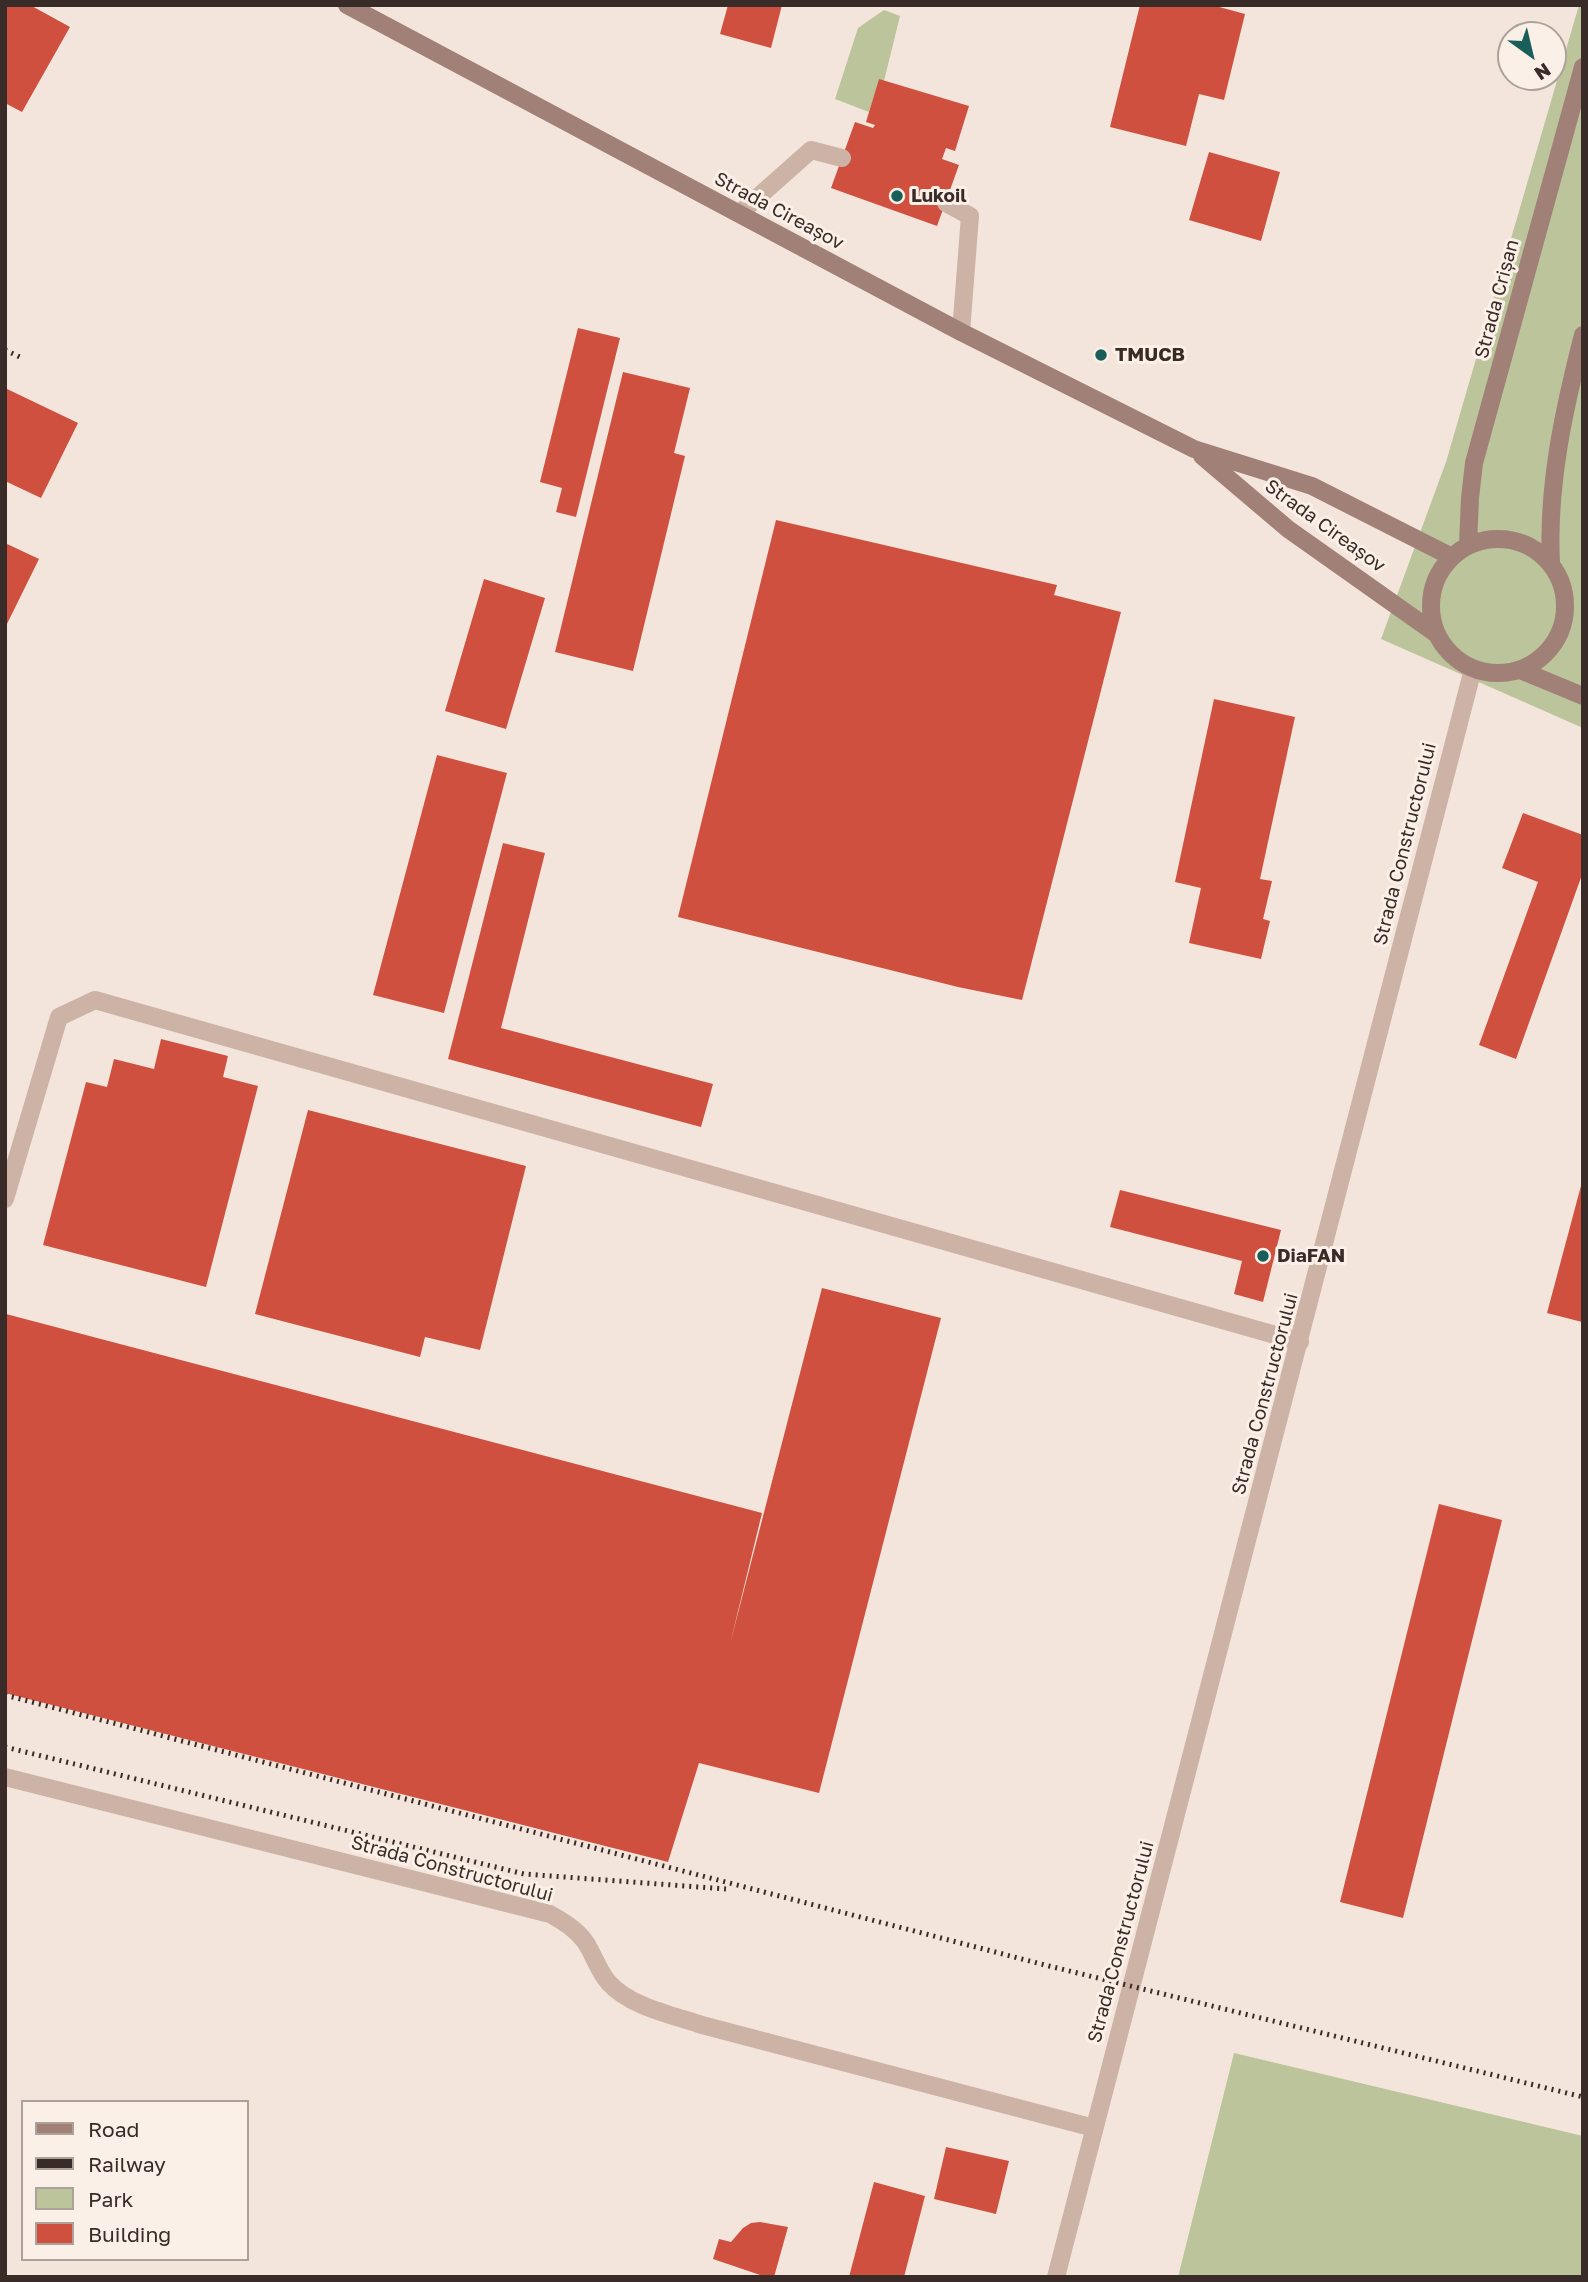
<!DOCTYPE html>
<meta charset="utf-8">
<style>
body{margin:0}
#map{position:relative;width:1588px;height:2282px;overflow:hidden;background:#f4e5dc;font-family:"Golos Text",sans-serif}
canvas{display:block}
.frame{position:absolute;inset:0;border:7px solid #392b28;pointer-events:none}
.legend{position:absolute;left:21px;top:2100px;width:228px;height:161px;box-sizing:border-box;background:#fbf0e8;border:2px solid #ada19b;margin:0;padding:9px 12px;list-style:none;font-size:21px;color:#392b28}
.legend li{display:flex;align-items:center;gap:14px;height:35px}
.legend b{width:35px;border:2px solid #ada19b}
.north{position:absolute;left:1497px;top:21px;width:70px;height:70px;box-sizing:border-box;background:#fbf0e8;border:2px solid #ada19b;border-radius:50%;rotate:146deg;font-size:19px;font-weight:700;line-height:28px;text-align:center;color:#392b28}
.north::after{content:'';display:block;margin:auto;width:24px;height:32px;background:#1a5e5a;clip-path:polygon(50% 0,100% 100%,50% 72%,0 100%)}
</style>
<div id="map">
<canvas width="1588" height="2282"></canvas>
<div class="frame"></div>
<ul class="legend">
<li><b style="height:9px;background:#a18177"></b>Road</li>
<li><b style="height:9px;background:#392b28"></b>Railway</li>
<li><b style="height:19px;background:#bbc49a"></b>Park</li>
<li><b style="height:19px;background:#cf503f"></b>Building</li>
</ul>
<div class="north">N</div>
</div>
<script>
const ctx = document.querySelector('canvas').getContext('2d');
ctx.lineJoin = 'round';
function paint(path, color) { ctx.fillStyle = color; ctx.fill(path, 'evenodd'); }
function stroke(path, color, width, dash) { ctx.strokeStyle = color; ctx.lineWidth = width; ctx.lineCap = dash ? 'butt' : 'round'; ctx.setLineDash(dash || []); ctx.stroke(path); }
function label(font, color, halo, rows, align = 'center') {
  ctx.font = font + ' "Golos Text",sans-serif'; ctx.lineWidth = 6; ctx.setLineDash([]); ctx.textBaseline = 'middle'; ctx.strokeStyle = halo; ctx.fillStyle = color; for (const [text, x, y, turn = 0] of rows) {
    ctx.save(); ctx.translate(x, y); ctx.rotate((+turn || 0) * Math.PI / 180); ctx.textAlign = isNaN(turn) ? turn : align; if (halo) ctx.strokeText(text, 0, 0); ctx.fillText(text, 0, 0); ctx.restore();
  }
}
const green = new Path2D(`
 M 1579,5 L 1583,5 L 1583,728 L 1381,639 L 1446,462 Z
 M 884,10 L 900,16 L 884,81 L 879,80 L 869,112 L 835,99 L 858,28 Z
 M 1234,2053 L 1583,2136 L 1583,2277 L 1178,2277 Z`);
const building = new Path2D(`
 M 5,5 L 30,5 L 70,27 L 22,112 L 5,103 Z
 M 728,5 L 782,5 L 771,48 L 720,34 Z
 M 1140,5 L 1212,5 L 1245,14 L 1224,100 L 1199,94 L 1186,146 L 1110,127 Z
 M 879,79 L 969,106 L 955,151 L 946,148 L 942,159 L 959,165 L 937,226 L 831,188 L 855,122 L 873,128 L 875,125 L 866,122 Z
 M 1209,152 L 1280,172 L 1261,241 L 1189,220 Z
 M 578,328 L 620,338 L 576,517 L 556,512 L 562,488 L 540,482 Z
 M 623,372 L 690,388 L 674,453 L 685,456 L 633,671 L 555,652 Z
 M 5,388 L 78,423 L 41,498 L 5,481 Z
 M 776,520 L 1057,585 L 1054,595 L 1121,612 L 1022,1000 L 958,987 L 678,917 Z
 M 5,543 L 39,559 L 5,628 Z
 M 484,579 L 545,598 L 506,729 L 445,711 Z
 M 1214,699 L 1295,717 L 1260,879 L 1272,881 L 1263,919 L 1270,921 L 1261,959 L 1189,943 L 1201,888 L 1175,882 Z
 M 437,755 L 507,773 L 444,1013 L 373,995 Z
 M 1523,813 L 1583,835 L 1583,872 L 1516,1059 L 1479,1045 L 1538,882 L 1502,868 Z
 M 503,843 L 545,853 L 501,1028 L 713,1084 L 701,1127 L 448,1059 Z
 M 161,1039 L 228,1056 L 223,1077 L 258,1086 L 206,1287 L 43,1245 L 86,1082 L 107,1087 L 114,1059 L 154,1069 Z
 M 308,1110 L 526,1166 L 480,1350 L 425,1337 L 420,1357 L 255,1314 Z
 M 1582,1182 L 1583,1319 L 1582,1322 L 1547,1313 Z
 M 1120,1190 L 1281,1230 L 1263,1302 L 1234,1294 L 1242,1261 L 1110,1227 Z
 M 822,1288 L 941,1318 L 819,1793 L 699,1763 L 668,1862 L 5,1693 L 6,1314 L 762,1513 L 730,1644 Z
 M 1439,1504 L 1502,1520 L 1403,1918 L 1340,1902 Z
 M 946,2147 L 1009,2161 L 996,2214 L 934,2199 Z
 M 874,2182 L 925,2196 L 904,2277 L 849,2277 Z
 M 760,2222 L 788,2227 L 774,2277 L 766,2277 L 713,2259 L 719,2239 L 731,2242 L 743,2228 L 751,2223 Z`);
const lane = new Path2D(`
 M 946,203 L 970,216 L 961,332
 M 740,213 L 811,150 L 842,158
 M 5,1199 L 59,1017 L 95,1000 L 1300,1342`);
const street = new Path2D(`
 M 5,1777 L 550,1914 C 566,1923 582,1933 590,1950 C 596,1961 600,1973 609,1983 C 631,2007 672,2015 702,2025 L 1094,2128
 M 1056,2277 L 1473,669`);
const secondary = new Path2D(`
 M 347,5 L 961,332 L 1194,449 L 1312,486 L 1452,557
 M 1202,456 L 1288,529 L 1435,633
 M1431 606a67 67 0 1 1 134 0a67 67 0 1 1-134 0Z
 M 1468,545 L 1470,498 L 1474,463 L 1583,67
 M 1551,563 C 1547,486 1564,409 1583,335
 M 1520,670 L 1583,696`);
const rail = new Path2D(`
 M 5,350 L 22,358
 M 5,1695 L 1049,1966 L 1583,2097
 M 5,1747 L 524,1874 L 726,1889`);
const markers = [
 [897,196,7,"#1a5e5a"],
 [1101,355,7,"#1a5e5a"],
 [1263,1256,7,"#1a5e5a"]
];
const poiNames = [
 ["Lukoil",911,196],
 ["TMUCB",1115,355],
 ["DiaFAN",1277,1256]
];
const streetNames = [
 ["Strada Cireașov",779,211,28],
 ["Strada Crișan",1497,299,-75],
 ["Strada Cireașov",1325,526,36],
 ["Strada Constructorului",1405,844,-76],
 ["Strada Constructorului",1265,1394,-75],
 ["Strada Constructorului",452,1869,15],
 ["Strada Constructorului",1121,1942,-75]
];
paint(green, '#bbc49a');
paint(building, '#cf503f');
stroke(lane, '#cdb3a6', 18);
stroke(street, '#cdb3a6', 18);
stroke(secondary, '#a18177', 18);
stroke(rail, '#392b28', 5, [2, 5]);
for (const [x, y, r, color] of markers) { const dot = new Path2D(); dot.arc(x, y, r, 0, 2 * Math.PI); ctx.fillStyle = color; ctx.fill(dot); stroke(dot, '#fbf0e8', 2.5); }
label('bold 19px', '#392b28', '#fbf0e8', poiNames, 'left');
label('19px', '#392b28', '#fbf0e8', streetNames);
</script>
